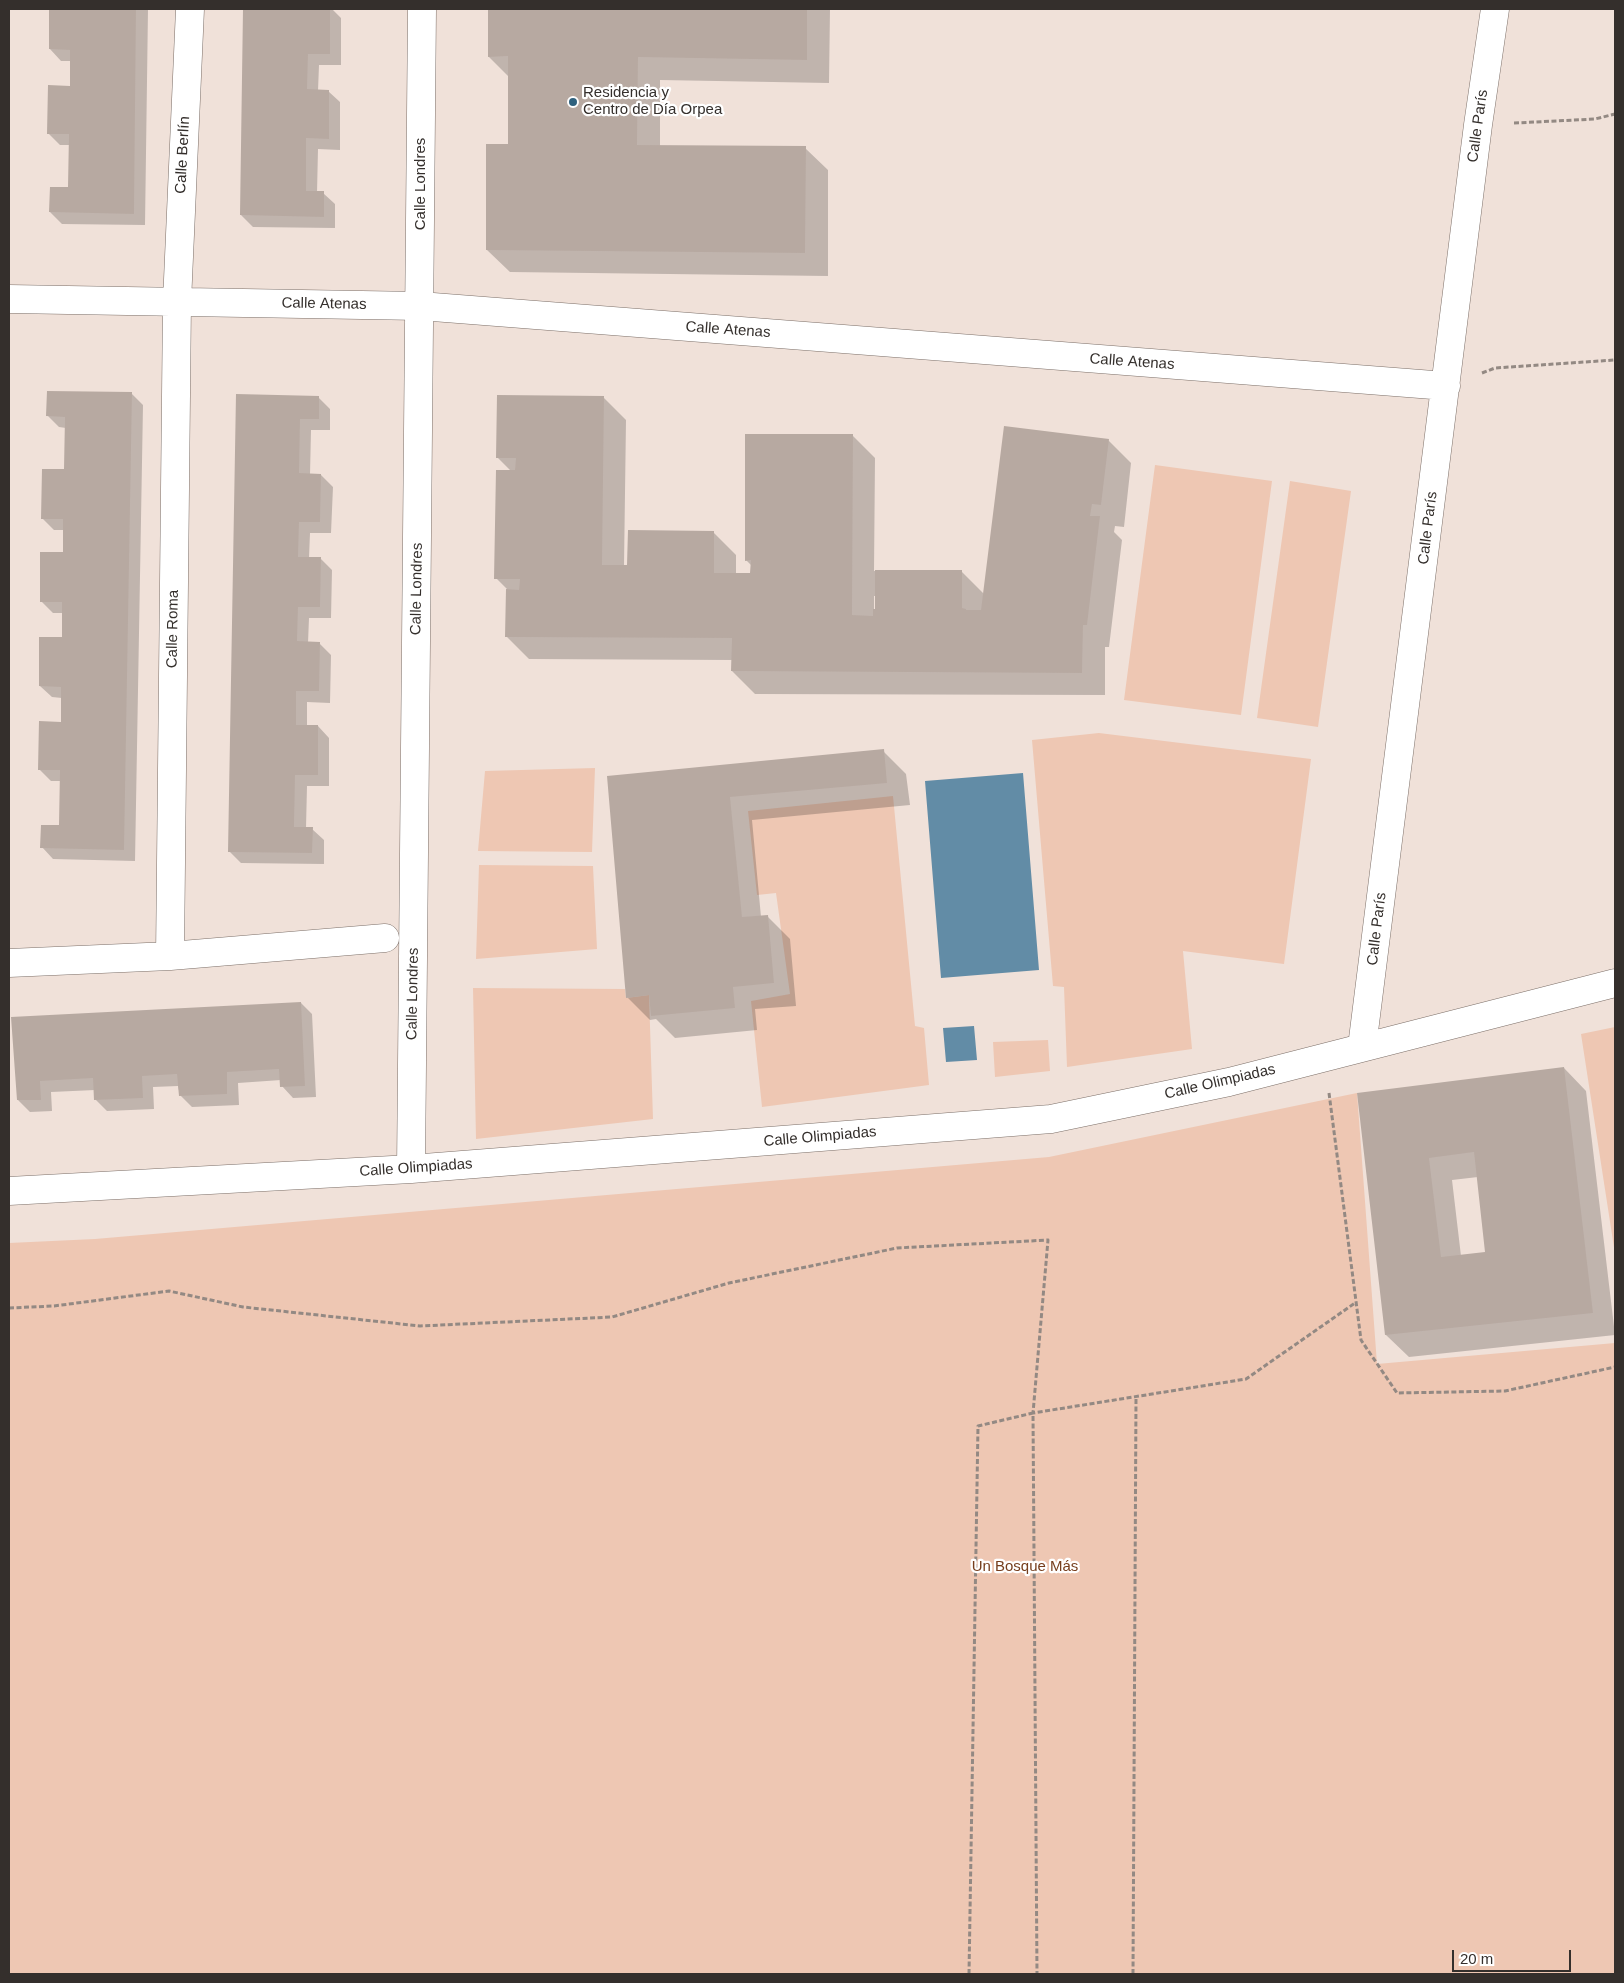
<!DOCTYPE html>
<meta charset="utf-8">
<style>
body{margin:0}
#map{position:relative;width:1624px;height:1983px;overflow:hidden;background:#f0e1d9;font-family:Helvetica,sans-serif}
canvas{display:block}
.frame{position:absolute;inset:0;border:10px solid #342f2c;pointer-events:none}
.scale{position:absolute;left:1452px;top:1950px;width:119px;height:22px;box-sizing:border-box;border:2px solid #342f2c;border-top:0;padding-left:6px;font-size:15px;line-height:18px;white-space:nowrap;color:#342f2c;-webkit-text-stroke:4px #fff;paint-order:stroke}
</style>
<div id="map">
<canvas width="1624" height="1983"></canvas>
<div class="frame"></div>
<div class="scale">20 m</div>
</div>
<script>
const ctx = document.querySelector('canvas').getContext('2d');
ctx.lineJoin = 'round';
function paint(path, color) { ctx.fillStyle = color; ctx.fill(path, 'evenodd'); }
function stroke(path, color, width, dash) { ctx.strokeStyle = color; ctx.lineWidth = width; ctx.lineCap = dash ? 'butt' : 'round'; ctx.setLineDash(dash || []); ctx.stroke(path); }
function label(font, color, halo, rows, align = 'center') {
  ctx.font = font + ' Helvetica,sans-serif'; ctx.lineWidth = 4.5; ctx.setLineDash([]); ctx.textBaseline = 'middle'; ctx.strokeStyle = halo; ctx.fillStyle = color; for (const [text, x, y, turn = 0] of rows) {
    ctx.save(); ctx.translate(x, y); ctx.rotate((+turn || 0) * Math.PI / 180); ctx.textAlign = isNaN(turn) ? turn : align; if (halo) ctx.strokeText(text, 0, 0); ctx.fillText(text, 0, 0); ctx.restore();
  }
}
const green = new Path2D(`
 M 1155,465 L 1272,481 L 1241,715 L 1124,700 Z
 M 1290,481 L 1351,491 L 1318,727 L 1257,718 Z
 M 1099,733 L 1311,759 L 1284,964 L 1183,951 L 1192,1049 L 1067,1067 L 1064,987 L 1053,986 L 1032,740 Z
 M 595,768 L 592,852 L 478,851 L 485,771 Z
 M 893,796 L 915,1026 L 924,1028 L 929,1085 L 762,1107 L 751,1001 L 790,994 L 776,893 L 757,895 L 748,811 Z
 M 479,865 L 593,866 L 597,949 L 476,959 Z
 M 473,988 L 625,989 L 626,998 L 649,995 L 653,1119 L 476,1139 Z
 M 1615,1027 L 1615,1254 L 1581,1034 Z
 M 1048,1040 L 1050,1071 L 995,1077 L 993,1042 Z
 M 1357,1093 L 1377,1364 L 1615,1343 L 1615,1974 L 9,1974 L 9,1243 L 95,1239 L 1049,1157 Z`);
const water = new Path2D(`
 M 1023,773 L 1039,970 L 941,978 L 925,781 Z
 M 974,1026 L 977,1060 L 946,1062 L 943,1028 Z`);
const shadow = new Path2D(`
 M 50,9 L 148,9 L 145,225 L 62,224 L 50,212 L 69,189 L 70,145 L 60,145 L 48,133 L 71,87 L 71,61 L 61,61 L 50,49 Z
 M 244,9 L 332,9 L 341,18 L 341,65 L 319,65 L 318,91 L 328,91 L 340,102 L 340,150 L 318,149 L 317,193 L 323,193 L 335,204 L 335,228 L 253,227 L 241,215 Z
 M 489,9 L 830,9 L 829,83 L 660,80 L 660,147 L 805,148 L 828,170 L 828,276 L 510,272 L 487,250 L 509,145 L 509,77 L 489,57 Z
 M 131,393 L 143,405 L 135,861 L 53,859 L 42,847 L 60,826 L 61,781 L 51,781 L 39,769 L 62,723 L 62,698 L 52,697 L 40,686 L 63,638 L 63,613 L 53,613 L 41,601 L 64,554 L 64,530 L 54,530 L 42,518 L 65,470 L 66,428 L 59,427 L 48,416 Z
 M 237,395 L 318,397 L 330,409 L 330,430 L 311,430 L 310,475 L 321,475 L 333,487 L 331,533 L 310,533 L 309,558 L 320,558 L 332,570 L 331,618 L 309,618 L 308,643 L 319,643 L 331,655 L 330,703 L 307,702 L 307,726 L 318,726 L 329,738 L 329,786 L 307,786 L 306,828 L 312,829 L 324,840 L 324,864 L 241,863 L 229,851 Z
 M 603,397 L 626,420 L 624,566 L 713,532 L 736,555 L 736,574 L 752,575 L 752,566 L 746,560 L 852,435 L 875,458 L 874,571 L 962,572 L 984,594 L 1108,440 L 1131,463 L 1124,527 L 1115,526 L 1114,532 L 1122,540 L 1109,647 L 1105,647 L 1105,695 L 755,694 L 732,671 L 733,660 L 529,659 L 506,636 L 507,589 L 496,578 L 511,471 L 497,457 ZM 874,596 L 877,596 L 877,610 L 874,610 Z
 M 883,751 L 906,774 L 910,805 L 752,820 L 761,917 L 767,916 L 790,939 L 796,1006 L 755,1009 L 757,1030 L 675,1038 L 656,1019 L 650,1020 L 627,997 L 608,777 Z
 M 301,1003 L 312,1014 L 316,1097 L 293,1098 L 282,1086 L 281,1080 L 238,1083 L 239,1105 L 192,1107 L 180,1095 L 178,1086 L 153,1087 L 154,1109 L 107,1111 L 95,1099 L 95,1090 L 51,1092 L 52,1111 L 30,1112 L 18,1100 L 13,1018 Z
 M 1564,1068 L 1586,1091 L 1615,1335 L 1409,1357 L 1386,1335 L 1358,1094 ZM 1478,1177 L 1486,1253 L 1461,1256 L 1452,1180 Z`);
const building = new Path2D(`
 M 49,9 L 136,9 L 134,214 L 49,212 L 50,187 L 68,187 L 69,134 L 47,134 L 48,85 L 70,86 L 70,50 L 49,49 Z
 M 243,9 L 330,9 L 330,54 L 308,54 L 307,89 L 329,90 L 329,139 L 306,138 L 306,191 L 324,191 L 324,217 L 240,215 Z
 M 488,9 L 807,9 L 807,60 L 638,57 L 637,145 L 806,146 L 805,253 L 486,250 L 486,144 L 508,144 L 508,56 L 488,57 Z
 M 47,391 L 132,392 L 124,850 L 40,848 L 41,825 L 59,825 L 60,770 L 38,770 L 39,721 L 61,722 L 61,687 L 39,686 L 39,637 L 62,637 L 62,602 L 40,602 L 40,552 L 63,552 L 63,519 L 41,519 L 42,469 L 64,469 L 65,417 L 46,416 Z
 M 236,394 L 319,396 L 319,419 L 300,419 L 299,473 L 321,474 L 320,522 L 299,522 L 298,557 L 321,557 L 320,607 L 298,607 L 297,641 L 320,642 L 319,691 L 296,691 L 296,725 L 318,725 L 318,775 L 295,775 L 294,827 L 313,827 L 312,853 L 228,852 Z
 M 497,395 L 604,396 L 602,565 L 627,565 L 628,530 L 714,531 L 714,573 L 750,573 L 751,560 L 745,561 L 745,434 L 853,434 L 852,615 L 873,616 L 873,609 L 875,609 L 875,570 L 962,570 L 962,608 L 966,609 L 966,610 L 981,610 L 1004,426 L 1109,439 L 1101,505 L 1092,504 L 1090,516 L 1100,516 L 1087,625 L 1083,625 L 1082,673 L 731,671 L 732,638 L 505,637 L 506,589 L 519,590 L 520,579 L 494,579 L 496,470 L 515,470 L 516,458 L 496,458 Z
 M 884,749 L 887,783 L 730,797 L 742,917 L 768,915 L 774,983 L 733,987 L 735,1008 L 651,1016 L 649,995 L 626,998 L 607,776 Z
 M 301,1002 L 305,1086 L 280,1087 L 279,1069 L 227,1072 L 227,1094 L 179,1096 L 177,1074 L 142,1076 L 143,1098 L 94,1100 L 93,1078 L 40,1081 L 41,1100 L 17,1100 L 11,1017 Z
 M 1564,1067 L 1593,1313 L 1385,1335 L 1357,1093 ZM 1474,1152 L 1485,1252 L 1441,1257 L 1429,1158 Z`);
const path = new Path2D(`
 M 1514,123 L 1595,119 L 1615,114
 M 1482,373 L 1495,368 L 1615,360
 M 1329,1093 L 1361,1340 L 1397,1393 L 1505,1391 L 1615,1367
 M 9,1308 L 54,1306 L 169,1291 L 243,1307 L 420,1326 L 612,1317 L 729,1283 L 897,1248 L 1048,1240 L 1033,1413 L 1246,1379 L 1355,1303
 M 969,1974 L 978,1426 L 1033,1413 L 1037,1974
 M 1133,1974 L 1136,1397`);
const street = new Path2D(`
 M 9,299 L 420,306 L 1446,386
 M 170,956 L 177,302 L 190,9
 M 9,963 L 170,956 L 385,938
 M 1362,1047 L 1478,125 L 1495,9
 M 411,1169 L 422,9
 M 9,1191 L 411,1169 L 1051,1119 L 1229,1082 L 1615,983`);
const markers = [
 [573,102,5,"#2e617e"]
];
const poiNames = [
 ["Residencia y",583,93],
 ["Centro de Día Orpea",583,110]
];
const streetNames = [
 ["Calle París",1478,126,-82],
 ["Calle Berlín",183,155,-87],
 ["Calle Londres",421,184,-90],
 ["Calle Atenas",324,304,1],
 ["Calle Atenas",728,330,4],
 ["Calle Atenas",1132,362,4],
 ["Calle París",1428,528,-83],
 ["Calle Londres",417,589,-89],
 ["Calle Roma",173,629,-89],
 ["Calle París",1377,929,-83],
 ["Calle Londres",413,994,-89],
 ["Calle Olimpiadas",1220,1082,-13],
 ["Calle Olimpiadas",820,1137,-5],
 ["Calle Olimpiadas",416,1168,-4]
];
const parkNames = [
 ["Un Bosque Más",1025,1567]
];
paint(green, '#eec7b3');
paint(water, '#628ca6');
paint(shadow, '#0003');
paint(building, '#b7a9a1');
stroke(street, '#7c6f68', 29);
stroke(path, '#938983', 3, [5, 2.5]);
stroke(street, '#fff', 28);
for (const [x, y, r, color] of markers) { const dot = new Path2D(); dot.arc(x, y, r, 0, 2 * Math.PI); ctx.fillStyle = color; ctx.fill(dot); stroke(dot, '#fff', 2); }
label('15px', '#342f2c', '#fff', poiNames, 'left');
label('15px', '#342f2c', '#fff', streetNames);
label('15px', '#763e1d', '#fff', parkNames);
</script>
